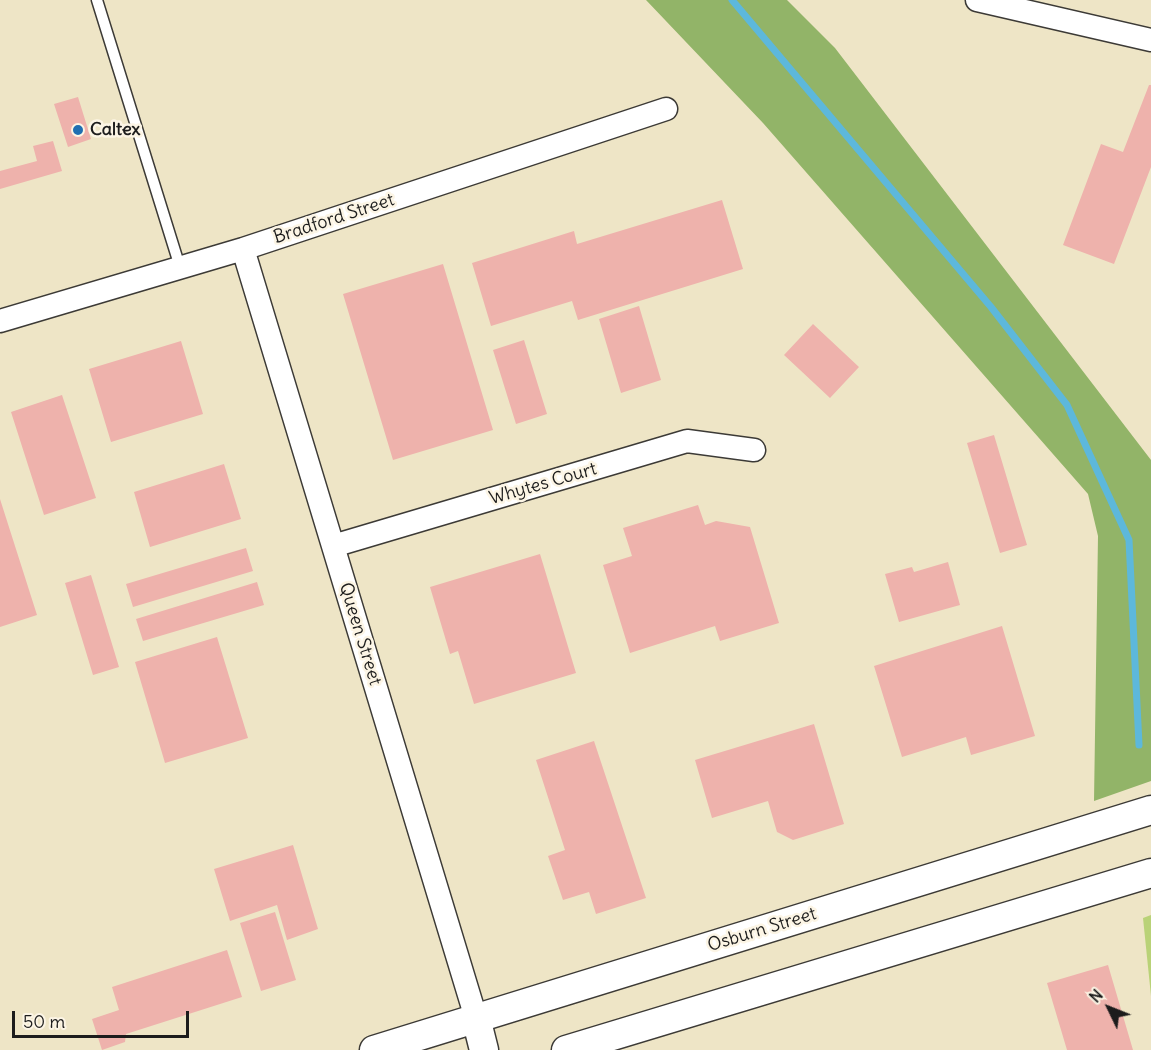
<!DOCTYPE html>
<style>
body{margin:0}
#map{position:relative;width:1151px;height:1050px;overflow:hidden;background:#eee5c6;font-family:Delius,sans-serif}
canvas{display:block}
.north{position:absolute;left:1079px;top:978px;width:60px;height:60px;-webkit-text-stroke:4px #fcf5e5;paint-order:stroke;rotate:313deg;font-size:16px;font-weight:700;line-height:24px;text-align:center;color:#1c1c1c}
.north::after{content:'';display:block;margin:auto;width:21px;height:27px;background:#1c1c1c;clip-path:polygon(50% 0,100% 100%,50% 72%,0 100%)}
.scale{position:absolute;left:12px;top:1011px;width:177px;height:27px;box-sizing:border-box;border:3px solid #1c1c1c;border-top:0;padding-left:8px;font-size:18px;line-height:21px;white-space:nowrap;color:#1c1c1c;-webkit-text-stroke:4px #fcf5e5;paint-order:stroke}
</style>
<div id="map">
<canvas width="1151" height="1050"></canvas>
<div class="north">N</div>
<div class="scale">50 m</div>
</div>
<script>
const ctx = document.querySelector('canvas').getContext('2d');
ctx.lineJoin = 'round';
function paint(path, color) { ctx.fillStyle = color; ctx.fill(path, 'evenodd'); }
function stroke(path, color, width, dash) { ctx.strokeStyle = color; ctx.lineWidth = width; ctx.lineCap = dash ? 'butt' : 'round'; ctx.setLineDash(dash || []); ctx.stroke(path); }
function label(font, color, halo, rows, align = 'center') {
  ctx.font = font + ' Delius,sans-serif'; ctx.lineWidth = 5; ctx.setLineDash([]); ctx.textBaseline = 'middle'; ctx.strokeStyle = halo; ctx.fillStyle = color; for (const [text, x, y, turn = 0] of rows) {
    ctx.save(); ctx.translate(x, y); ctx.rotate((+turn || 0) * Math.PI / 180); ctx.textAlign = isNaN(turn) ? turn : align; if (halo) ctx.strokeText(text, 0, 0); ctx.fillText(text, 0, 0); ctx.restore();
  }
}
const green = new Path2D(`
 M 1151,915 L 1151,996 L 1143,918 Z`);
const forest = new Path2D(`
 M 646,0 L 787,0 L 835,48 L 1151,460 L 1151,781 L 1094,801 L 1098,536 L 1088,494 L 763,123 Z`);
const stream = new Path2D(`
 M 732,0 L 991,307 L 1067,405 L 1129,540 L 1139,745`);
const building = new Path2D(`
 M 1149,85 L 1151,85 L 1151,167 L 1114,264 L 1063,245 L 1101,144 L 1123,152 Z
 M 78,97 L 91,139 L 68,147 L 54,104 Z
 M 53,141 L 62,171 L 0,189 L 0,171 L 37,161 L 33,146 Z
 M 722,200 L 743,269 L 578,320 L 572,301 L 491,326 L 472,263 L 574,231 L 577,244 Z
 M 443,264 L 493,430 L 393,460 L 343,294 Z
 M 639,306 L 661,380 L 621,393 L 599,319 Z
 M 813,324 L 859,367 L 830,398 L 784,355 Z
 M 524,340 L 547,414 L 516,424 L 493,350 Z
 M 181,341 L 203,414 L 111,442 L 89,369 Z
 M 62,395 L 96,498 L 44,515 L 11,412 Z
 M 994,435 L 1027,545 L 1000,553 L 967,443 Z
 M 224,464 L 241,519 L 150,547 L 134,492 Z
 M 0,499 L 37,615 L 0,627 Z
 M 698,505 L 705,525 L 716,521 L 750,527 L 779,623 L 720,641 L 715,626 L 630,653 L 603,565 L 632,556 L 623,528 Z
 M 246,548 L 253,571 L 133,607 L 126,584 Z
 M 540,554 L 576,673 L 474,704 L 458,651 L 450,654 L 430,587 Z
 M 948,562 L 960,605 L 899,622 L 885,574 L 912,567 L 914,572 Z
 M 91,575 L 119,667 L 93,675 L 65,583 Z
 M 257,582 L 264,605 L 143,641 L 136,619 Z
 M 1002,626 L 1035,736 L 971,755 L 966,737 L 902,757 L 874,666 Z
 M 217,637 L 248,738 L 165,763 L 135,662 Z
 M 814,724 L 844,824 L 793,840 L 777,832 L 768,801 L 712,818 L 695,760 Z
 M 594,741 L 646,898 L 596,914 L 589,892 L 563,900 L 548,856 L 565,850 L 536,760 Z
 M 293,845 L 318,929 L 287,940 L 277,905 L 230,921 L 214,869 Z
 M 275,912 L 296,980 L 261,991 L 240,923 Z
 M 227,950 L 242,997 L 126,1034 L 125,1042 L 102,1050 L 92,1019 L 119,1010 L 112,987 Z
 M 1108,965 L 1133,1050 L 1067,1050 L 1047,983 Z`);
const service = new Path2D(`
 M 97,0 L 180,267`);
const minor = new Path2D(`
 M 977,0 L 1151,40
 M 243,249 L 476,1018
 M 0,321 L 243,249 L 666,109
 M 333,546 L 687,441 L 754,450`);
const tertiary = new Path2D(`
 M 476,1018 L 484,1050
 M 374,1050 L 1151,810
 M 566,1050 L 1151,873`);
const markers = [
 [78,130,6,"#1f6fb2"]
];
const poiNames = [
 ["Caltex",90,130]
];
const streetNames = [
 ["Bradford Street",334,219,-18],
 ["Whytes Court",543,484,-16],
 ["Queen Street",360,634,73],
 ["Osburn Street",762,930,-17]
];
paint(green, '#b9d277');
paint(forest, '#92b468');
stroke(stream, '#5db8db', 7);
paint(building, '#eeb2ac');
stroke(service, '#3c3a36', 13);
stroke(minor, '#3c3a36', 25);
stroke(tertiary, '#3c3a36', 31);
stroke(service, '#fff', 10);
stroke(minor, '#fff', 22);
stroke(tertiary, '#fff', 28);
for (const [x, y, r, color] of markers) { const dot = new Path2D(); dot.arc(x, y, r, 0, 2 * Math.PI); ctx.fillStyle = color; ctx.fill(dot); stroke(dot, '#fcf5e5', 2); }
label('bold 18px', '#1c1c1c', '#fcf5e5', poiNames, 'left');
label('18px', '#1c1c1c', '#fcf5e5', streetNames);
</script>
